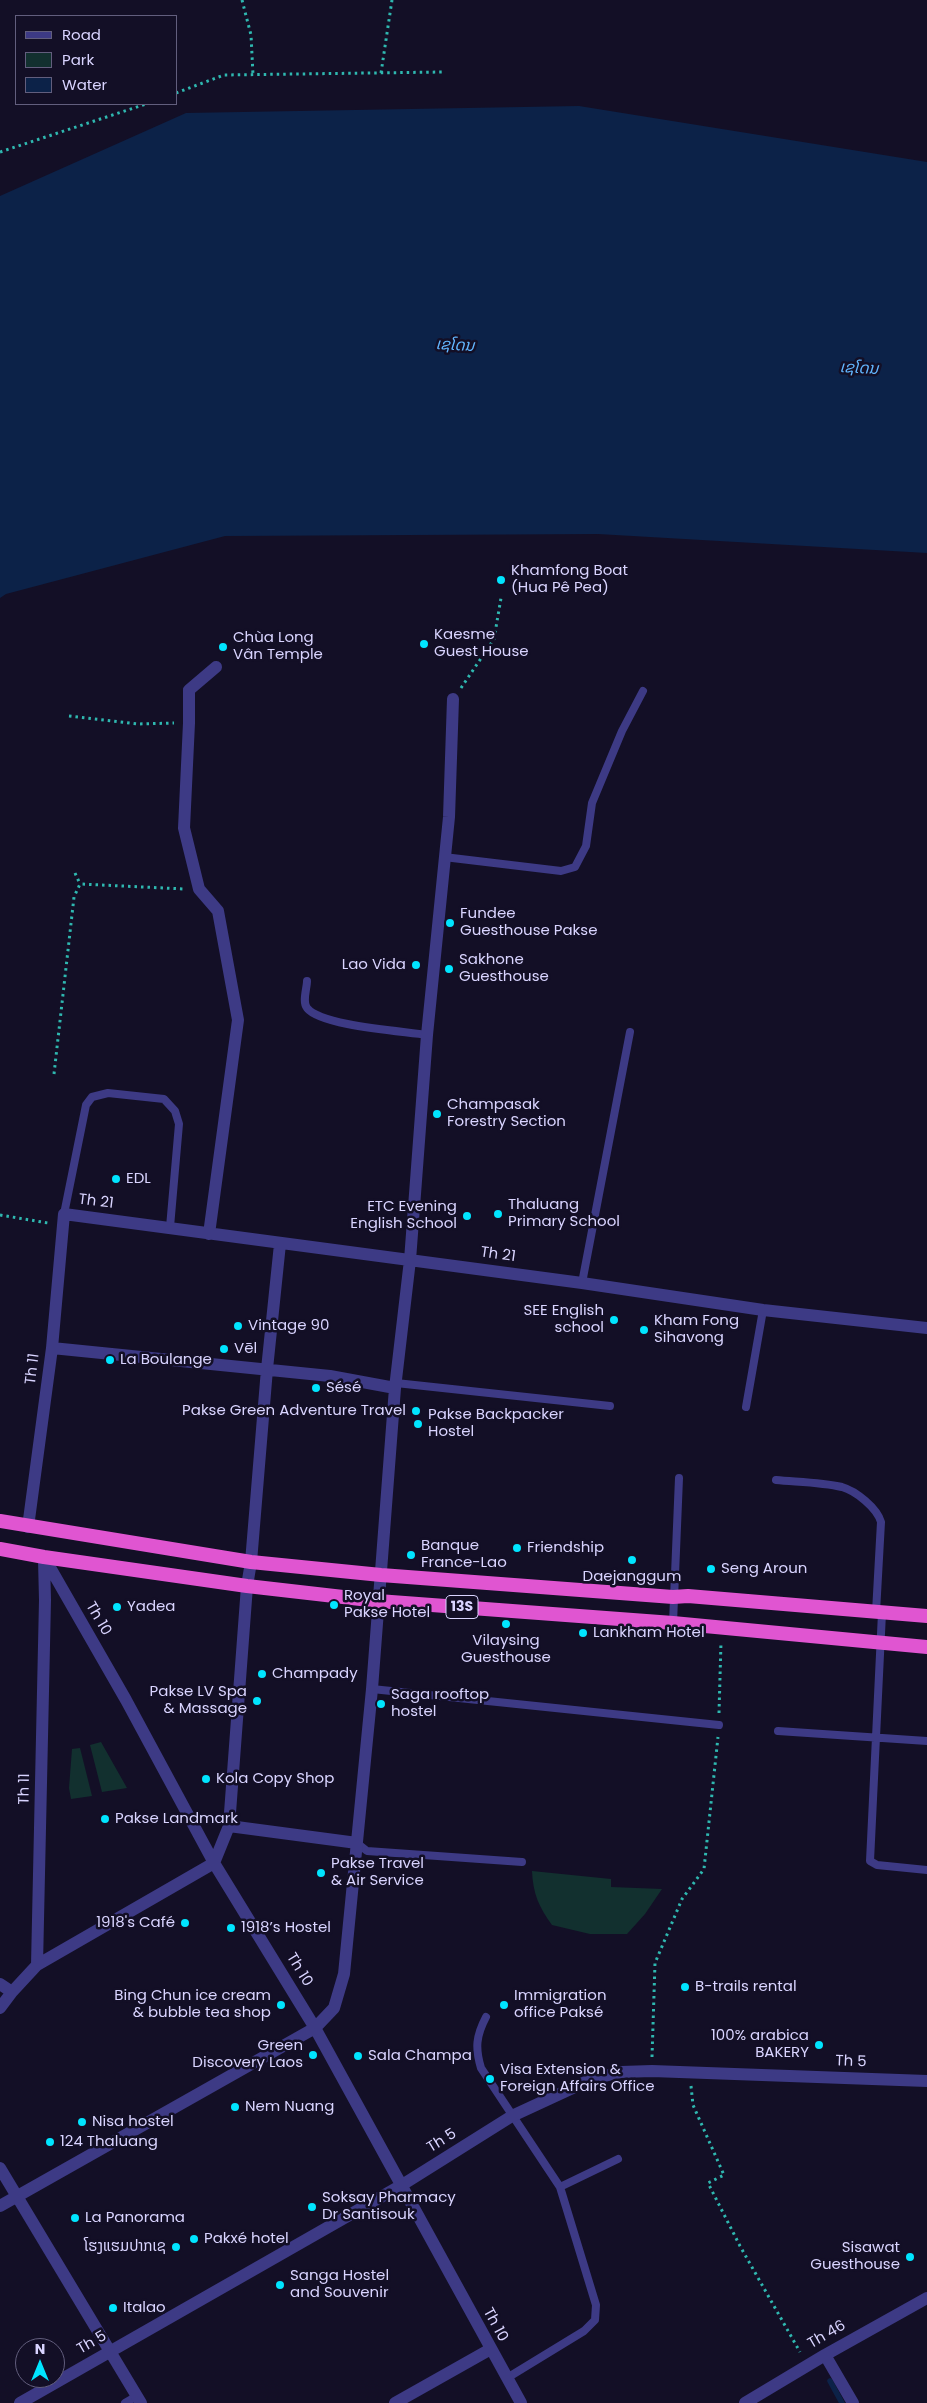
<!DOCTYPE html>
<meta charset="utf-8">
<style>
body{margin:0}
#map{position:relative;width:927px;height:2403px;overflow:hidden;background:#130f26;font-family:Poppins,sans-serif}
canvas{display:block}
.legend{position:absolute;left:15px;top:15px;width:162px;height:90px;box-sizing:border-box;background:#130f26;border:1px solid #625e7d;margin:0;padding:6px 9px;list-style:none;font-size:15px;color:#d9d4ff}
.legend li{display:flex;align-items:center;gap:10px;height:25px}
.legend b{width:25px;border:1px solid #625e7d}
.north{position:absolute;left:15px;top:2338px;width:50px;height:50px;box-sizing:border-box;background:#130f26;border:1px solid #625e7d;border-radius:50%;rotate:0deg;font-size:14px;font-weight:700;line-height:20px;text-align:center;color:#d9d4ff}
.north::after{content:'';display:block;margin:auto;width:18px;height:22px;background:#00e5ff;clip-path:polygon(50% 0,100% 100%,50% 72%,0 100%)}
</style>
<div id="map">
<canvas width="927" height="2403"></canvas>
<ul class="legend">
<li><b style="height:6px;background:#3d3a85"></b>Road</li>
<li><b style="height:14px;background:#12302f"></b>Park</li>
<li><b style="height:14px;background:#0c2248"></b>Water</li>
</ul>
<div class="north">N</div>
</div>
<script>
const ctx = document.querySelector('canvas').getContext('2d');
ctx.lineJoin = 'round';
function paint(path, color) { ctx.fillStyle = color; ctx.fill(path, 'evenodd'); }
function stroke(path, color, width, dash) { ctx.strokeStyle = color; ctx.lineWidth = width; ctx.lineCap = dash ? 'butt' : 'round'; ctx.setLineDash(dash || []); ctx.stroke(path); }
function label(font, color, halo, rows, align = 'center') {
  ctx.font = font + ' Poppins,"Noto Sans Lao",sans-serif'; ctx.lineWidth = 5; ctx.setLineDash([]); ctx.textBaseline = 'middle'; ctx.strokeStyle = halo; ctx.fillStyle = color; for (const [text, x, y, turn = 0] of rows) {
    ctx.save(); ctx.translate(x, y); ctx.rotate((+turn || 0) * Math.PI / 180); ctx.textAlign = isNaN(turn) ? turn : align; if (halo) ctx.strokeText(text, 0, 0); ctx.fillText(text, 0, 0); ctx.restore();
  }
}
const green = new Path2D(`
 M 101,1742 L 127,1788 L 102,1792 L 90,1745 Z
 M 80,1748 L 92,1796 L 71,1799 L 69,1788 L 72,1749 Z
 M 532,1871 L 611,1879 L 611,1887 L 662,1889 L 645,1914 L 627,1934 L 590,1934 L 552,1925 C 539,1907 533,1894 532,1871 Z`);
const water = new Path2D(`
 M 579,106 L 927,162 L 927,553 L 598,534 L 225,536 L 6,594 L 0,598 L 0,196 L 186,113 Z`);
const stream = new Path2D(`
 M 830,2381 L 842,2403`);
const path = new Path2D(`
 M 242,0 L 251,35 L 253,75
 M 381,73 L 392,0
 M 176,93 L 224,75 L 443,72
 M 0,152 L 146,104
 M 461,688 L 494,639 L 501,598
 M 69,716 L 138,724 L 174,723
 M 75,873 L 80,884
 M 54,1074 L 74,897 L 80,884 L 184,889
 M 0,1215 L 48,1223
 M 719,1713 L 721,1642
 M 652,2057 L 655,1963 L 682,1899 L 704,1869 L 718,1737
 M 691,2086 L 693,2105 L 724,2175 L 708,2183 L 740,2246 L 800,2352`);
const service = new Path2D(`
 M 444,857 L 561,871 L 575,867 L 586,846 L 592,803 L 622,731 L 643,691
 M 307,981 C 307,988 302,1002 307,1008 C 321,1026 402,1031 427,1035
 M 64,1214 L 86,1105 L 92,1097 L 108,1093 L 164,1099 L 175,1111 L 179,1124 L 170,1227
 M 582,1283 L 630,1032
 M 396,1383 L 610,1406
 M 746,1407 L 763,1310
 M 776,1480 C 797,1482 821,1482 842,1487 C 856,1491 877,1508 881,1522 L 876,1612
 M 882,1613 L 870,1861 L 877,1865 L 927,1870
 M 673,1623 L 679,1478
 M 372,1689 L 719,1725
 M 778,1731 L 927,1741
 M 357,1843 L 367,1851 L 522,1862
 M 486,2017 C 476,2036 475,2048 481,2068 L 560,2187
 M 507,2378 L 584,2331 L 595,2320 L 596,2305 L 560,2187 L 618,2159
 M 125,2403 L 137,2396`);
const minor = new Path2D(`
 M 209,1234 L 238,1020 L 218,911 L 199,889 L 184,828 L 189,723 L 189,690 L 216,667
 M 52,1348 L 330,1376 L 395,1388
 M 28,1527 L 52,1348 L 64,1214 L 582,1283 L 763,1310 L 927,1328
 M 44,1557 L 126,1700 L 214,1863 L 315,2028 L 521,2403
 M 229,1826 L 357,1843
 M 37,1965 L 214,1863 L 229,1826 L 247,1586 L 251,1562 L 267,1369 L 280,1244
 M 0,1984 L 12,1992
 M 0,2008 L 12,1992 L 37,1965 L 45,1600 L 44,1560
 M 0,2168 L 141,2403
 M 0,2206 L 315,2028 L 334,2008 L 344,1974 L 372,1689 L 395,1388 L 410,1260 L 427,1035 L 449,817 L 453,699
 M 825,2355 L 853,2403
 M 20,2403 L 402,2185 L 512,2116 L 592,2079 L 621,2072 L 652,2071 L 927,2081
 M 395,2403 L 489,2350
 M 745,2403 L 825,2355 L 927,2298`);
const trunk = new Path2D(`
 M 0,1521 L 251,1562 L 381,1575 L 673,1597 L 688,1596 L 927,1616
 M 0,1549 L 44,1557 L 247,1586 L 378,1601 L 673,1623 L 927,1647`);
const markers = [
 [501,580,5,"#00e5ff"],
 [424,644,5,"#00e5ff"],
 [223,647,5,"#00e5ff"],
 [450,923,5,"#00e5ff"],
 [416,965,5,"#00e5ff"],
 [449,969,5,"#00e5ff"],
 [437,1114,5,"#00e5ff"],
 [116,1179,5,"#00e5ff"],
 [498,1214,5,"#00e5ff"],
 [467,1216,5,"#00e5ff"],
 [614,1320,5,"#00e5ff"],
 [238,1326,5,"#00e5ff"],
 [644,1330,5,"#00e5ff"],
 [224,1349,5,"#00e5ff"],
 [110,1360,5,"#00e5ff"],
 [316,1388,5,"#00e5ff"],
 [416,1411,5,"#00e5ff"],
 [418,1424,5,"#00e5ff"],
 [517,1548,5,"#00e5ff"],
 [411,1555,5,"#00e5ff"],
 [632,1560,5,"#00e5ff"],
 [711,1569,5,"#00e5ff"],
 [334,1605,5,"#00e5ff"],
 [117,1607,5,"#00e5ff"],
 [506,1624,5,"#00e5ff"],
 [583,1633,5,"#00e5ff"],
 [262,1674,5,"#00e5ff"],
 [257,1701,5,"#00e5ff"],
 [381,1704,5,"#00e5ff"],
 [206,1779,5,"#00e5ff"],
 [105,1819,5,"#00e5ff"],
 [321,1873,5,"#00e5ff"],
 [185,1923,5,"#00e5ff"],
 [231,1928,5,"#00e5ff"],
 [685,1987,5,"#00e5ff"],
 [281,2005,5,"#00e5ff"],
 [504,2005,5,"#00e5ff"],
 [819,2045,5,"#00e5ff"],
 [313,2055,5,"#00e5ff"],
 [358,2056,5,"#00e5ff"],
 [490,2079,5,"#00e5ff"],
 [235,2107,5,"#00e5ff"],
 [82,2122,5,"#00e5ff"],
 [50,2142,5,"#00e5ff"],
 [312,2207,5,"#00e5ff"],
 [75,2218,5,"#00e5ff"],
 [194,2239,5,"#00e5ff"],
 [176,2247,5,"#00e5ff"],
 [910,2257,5,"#00e5ff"],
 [280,2285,5,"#00e5ff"],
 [113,2308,5,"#00e5ff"]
];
const shields = [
 [462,1607,32]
];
const shieldNames = [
 ["13S",462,1607]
];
const poiNames = [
 ["Khamfong Boat",511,571],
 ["(Hua Pê Pea)",511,588],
 ["Kaesme",434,635],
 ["Guest House",434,652],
 ["Chùa Long",233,638],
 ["Vân Temple",233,655],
 ["Fundee",460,914],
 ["Guesthouse Pakse",460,931],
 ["Sakhone",459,960],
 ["Guesthouse",459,977],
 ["Lao Vida",406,965,"right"],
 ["Champasak",447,1105],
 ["Forestry Section",447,1122],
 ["EDL",126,1179],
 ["Thaluang",508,1205],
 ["Primary School",508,1222],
 ["ETC Evening",457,1207,"right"],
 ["English School",457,1224,"right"],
 ["SEE English",604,1311,"right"],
 ["school",604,1328,"right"],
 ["Kham Fong",654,1321],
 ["Sihavong",654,1338],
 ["Vintage 90",248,1326],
 ["Vēl",234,1349],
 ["La Boulange",120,1360],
 ["Sésé",326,1388],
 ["Pakse Green Adventure Travel",406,1411,"right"],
 ["Pakse Backpacker",428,1415],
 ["Hostel",428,1432],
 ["Banque",421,1546],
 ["France-Lao",421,1563],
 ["Friendship",527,1548],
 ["Seng Aroun",721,1569],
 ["Daejanggum",632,1577,"center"],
 ["Royal",344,1596],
 ["Pakse Hotel",344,1613],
 ["Yadea",127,1607],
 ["Lankham Hotel",593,1633],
 ["Vilaysing",506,1641,"center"],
 ["Guesthouse",506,1658,"center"],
 ["Champady",272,1674],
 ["Pakse LV Spa",247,1692,"right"],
 ["& Massage",247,1709,"right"],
 ["Saga rooftop",391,1695],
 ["hostel",391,1712],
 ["Kola Copy Shop",216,1779],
 ["Pakse Landmark",115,1819],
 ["Pakse Travel",331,1864],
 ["& Air Service",331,1881],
 ["1918's Café",175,1923,"right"],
 ["1918’s Hostel",241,1928],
 ["B-trails rental",695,1987],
 ["Bing Chun ice cream",271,1996,"right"],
 ["& bubble tea shop",271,2013,"right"],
 ["Immigration",514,1996],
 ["office Paksé",514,2013],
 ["100% arabica",809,2036,"right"],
 ["BAKERY",809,2053,"right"],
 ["Green",303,2046,"right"],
 ["Discovery Laos",303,2063,"right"],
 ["Sala Champa",368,2056],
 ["Visa Extension &",500,2070],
 ["Foreign Affairs Office",500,2087],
 ["Nem Nuang",245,2107],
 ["Nisa hostel",92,2122],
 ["124 Thaluang",60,2142],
 ["Soksay Pharmacy",322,2198],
 ["Dr Santisouk",322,2215],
 ["La Panorama",85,2218],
 ["Pakxé hotel",204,2239],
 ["ໂຮງແຮມປາກເຊ",166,2247,"right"],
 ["Sisawat",900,2248,"right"],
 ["Guesthouse",900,2265,"right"],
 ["Sanga Hostel",290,2276],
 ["and Souvenir",290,2293],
 ["Italao",123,2308]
];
const streetNames = [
 ["Th 21",96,1202,7],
 ["Th 21",498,1255,8],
 ["Th 11",33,1369,-83],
 ["Th 10",98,1619,60],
 ["Th 11",25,1789,-89],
 ["Th 10",299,1970,59],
 ["Th 5",851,2062,2],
 ["Th 5",442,2141,-32],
 ["Th 10",495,2325,62],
 ["Th 46",827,2335,-30],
 ["Th 5",92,2343,-30]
];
const waterNames = [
 ["ເຊໂດນ",455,346,3],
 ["ເຊໂດນ",859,369,3]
];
paint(green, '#12302f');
paint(water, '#0c2248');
stroke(stream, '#0c2248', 5.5);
stroke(path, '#2fb8b0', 3, [2.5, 4]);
stroke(service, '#3d3a85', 8);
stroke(minor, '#3d3a85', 12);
stroke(trunk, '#e055d1', 14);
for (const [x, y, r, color] of markers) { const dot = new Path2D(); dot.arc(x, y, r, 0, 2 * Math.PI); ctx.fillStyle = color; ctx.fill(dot); stroke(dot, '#130f26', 2); }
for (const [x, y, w] of shields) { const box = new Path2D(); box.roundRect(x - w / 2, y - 11.5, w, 23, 4); ctx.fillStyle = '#130f26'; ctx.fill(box); stroke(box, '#d9d4ff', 1); }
label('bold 14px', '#d9d4ff', null, shieldNames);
label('15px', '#d9d4ff', '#130f26', poiNames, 'left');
label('15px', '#d9d4ff', '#130f26', streetNames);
label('italic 16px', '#62b6ff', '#130f26', waterNames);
</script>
